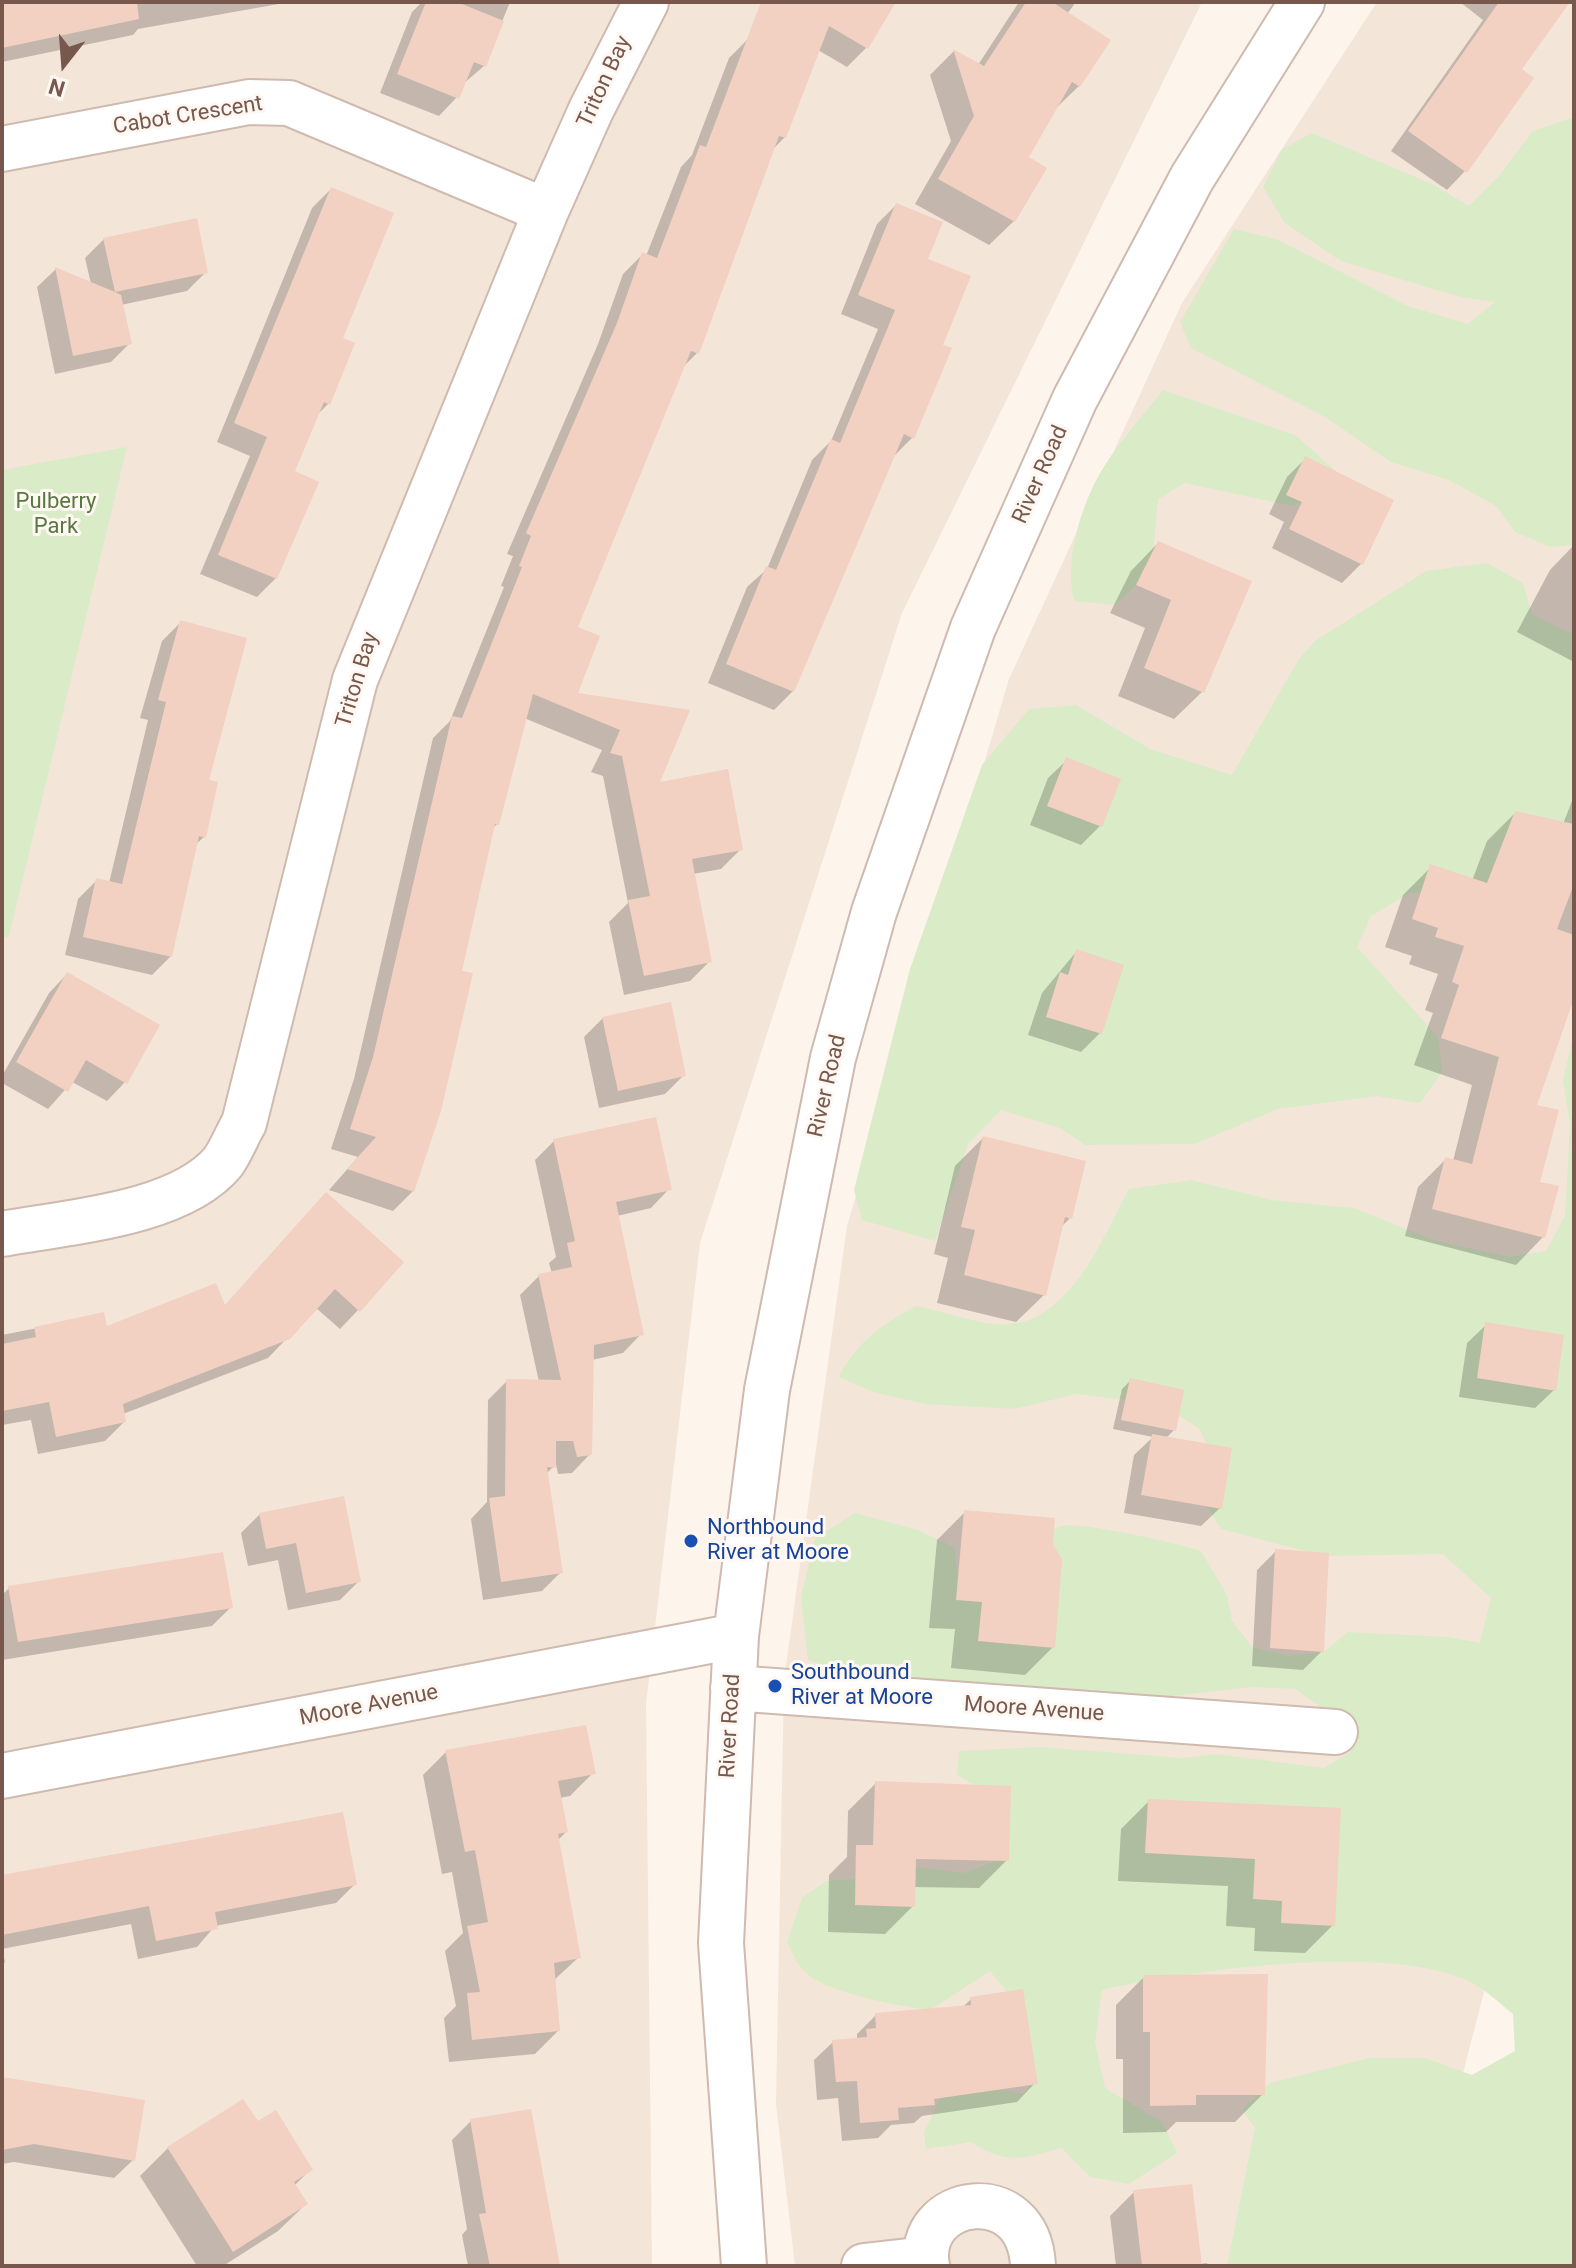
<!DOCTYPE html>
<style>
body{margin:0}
#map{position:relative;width:1576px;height:2268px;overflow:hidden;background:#fdf4eb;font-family:Roboto,sans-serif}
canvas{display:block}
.frame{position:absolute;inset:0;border:4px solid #78584d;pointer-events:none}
.north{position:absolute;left:24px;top:24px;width:80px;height:80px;-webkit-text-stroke:6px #fff8f2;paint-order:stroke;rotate:197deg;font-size:22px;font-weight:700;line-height:32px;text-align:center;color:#78584d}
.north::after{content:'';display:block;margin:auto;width:28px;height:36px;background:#78584d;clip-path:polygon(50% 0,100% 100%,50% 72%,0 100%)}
</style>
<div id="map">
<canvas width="1576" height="2268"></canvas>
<div class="frame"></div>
<div class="north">N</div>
</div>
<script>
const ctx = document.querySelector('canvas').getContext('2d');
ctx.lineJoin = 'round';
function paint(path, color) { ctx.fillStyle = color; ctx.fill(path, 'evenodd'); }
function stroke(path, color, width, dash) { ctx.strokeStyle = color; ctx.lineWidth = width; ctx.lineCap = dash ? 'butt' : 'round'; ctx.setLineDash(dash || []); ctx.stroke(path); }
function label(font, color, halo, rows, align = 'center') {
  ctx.font = font + ' Roboto,sans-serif'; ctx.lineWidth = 6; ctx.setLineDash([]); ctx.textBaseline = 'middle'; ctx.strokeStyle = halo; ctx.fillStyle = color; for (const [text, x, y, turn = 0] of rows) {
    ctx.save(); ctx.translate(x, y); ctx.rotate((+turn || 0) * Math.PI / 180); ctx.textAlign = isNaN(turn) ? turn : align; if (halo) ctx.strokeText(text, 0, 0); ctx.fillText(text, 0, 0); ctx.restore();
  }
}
const residential = new Path2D(`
 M 2,2 L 1202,2 L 902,613 L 700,1243 L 646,1704 L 652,2266 L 2,2266 Z
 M 1377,2 L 1574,2 L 1574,1645 L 1413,2266 L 795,2266 L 776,2104 L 784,1680 L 847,1226 L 1009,679 L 1182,303 Z`);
const green = new Path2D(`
 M 1574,117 L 1574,545 L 1551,547 L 1515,532 L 1496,506 L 1449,480 L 1391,462 L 1325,417 L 1191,348 L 1180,322 L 1234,229 L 1276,239 L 1408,306 L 1468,324 L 1495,302 L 1460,297 L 1341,261 L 1285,223 L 1263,187 L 1282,149 L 1312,133 L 1432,184 L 1469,206 L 1498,177 L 1533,131 Z
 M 1163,390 L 1295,435 L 1349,483 L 1292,506 L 1185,483 L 1158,499 L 1153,554 L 1164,559 L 1115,605 L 1074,601 C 1064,563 1080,509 1099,475 C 1116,445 1142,417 1163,390 Z
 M 127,447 L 9,936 L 2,938 L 2,470 Z
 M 1487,563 L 1523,583 L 1532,614 L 1574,635 L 1574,829 L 1498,892 L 1409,893 L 1371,916 L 1357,947 L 1438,1037 L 1442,1072 L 1420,1103 L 1377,1096 L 1278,1109 L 1194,1144 L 1085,1145 L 1060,1128 L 1001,1110 L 968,1144 L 935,1241 L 862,1220 L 854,1190 L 910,969 L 982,765 L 1029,709 L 1076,705 L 1150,749 L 1232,775 L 1299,659 L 1315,641 L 1426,571 Z
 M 1574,1033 L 1574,2266 L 1227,2266 L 1255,2127 L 1242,2110 L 1270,2083 L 1369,2058 L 1425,2058 L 1472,2075 L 1515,2051 L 1513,2014 C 1499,2003 1484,1988 1468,1981 C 1385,1943 1192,1970 1102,1990 L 1095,2042 L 1105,2088 L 1162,2122 L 1177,2153 L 1129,2184 L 1090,2177 L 1062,2148 C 1023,2159 1006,2165 971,2142 L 926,2149 L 924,2132 L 943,2093 L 996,2089 L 1024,2094 L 1036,2068 L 1010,1996 L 990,1971 L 930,2010 C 900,2006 823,1993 803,1970 C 796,1963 792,1951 787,1942 L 802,1898 L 826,1881 L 873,1878 L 908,1866 L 963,1873 L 1000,1860 L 986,1792 L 957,1775 L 959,1751 L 1040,1747 L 1183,1758 L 1216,1754 L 1324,1768 L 1351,1752 L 1350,1727 L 1295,1689 L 1251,1687 L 1148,1699 L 882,1684 L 808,1660 L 801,1597 L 815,1538 L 855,1513 L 918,1530 L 954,1547 L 961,1599 C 991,1575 1025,1537 1062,1526 C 1080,1521 1181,1544 1201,1551 L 1227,1595 L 1232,1621 L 1252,1647 L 1289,1656 L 1324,1652 L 1348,1632 L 1448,1637 L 1480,1643 L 1491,1598 L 1443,1554 L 1325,1556 L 1221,1529 L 1203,1500 L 1214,1466 L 1200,1429 L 1161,1404 L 1076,1394 L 1015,1409 L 926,1404 L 876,1393 L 839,1377 C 856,1342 883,1324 916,1306 C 942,1311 969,1321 994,1324 C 1067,1332 1101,1241 1129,1189 L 1191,1180 L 1272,1200 L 1354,1208 L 1433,1240 L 1509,1257 L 1546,1251 L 1565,1216 L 1570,1125 L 1563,1080 Z`);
const shadow = new Path2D(`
 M 2,2 L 290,2 L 138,29 L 133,35 L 2,62 Z
 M 422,2 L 510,2 L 484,66 L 463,84 L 457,97 L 439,116 L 380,93 L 412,12 Z
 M 772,2 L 894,2 L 866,48 L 847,67 L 818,50 L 785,137 L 772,150 L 697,353 L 682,368 L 576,628 L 575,694 L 687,711 L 656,785 L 741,849 L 721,869 L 693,874 L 710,961 L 690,981 L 624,995 L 609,922 L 628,903 L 603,776 L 591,772 L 602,750 L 524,718 L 497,824 L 491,830 L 413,1191 L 393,1211 L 329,1190 L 358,1157 L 331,1149 L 354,1079 L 433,738 L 450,721 L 504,587 L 501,586 L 513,556 L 507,554 L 598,344 L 623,274 L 643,254 L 646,256 L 681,167 L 692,155 L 729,58 L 749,38 Z
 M 1019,2 L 1076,2 L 1067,14 L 1079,86 L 1054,110 L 1027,158 L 1014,221 L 989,245 L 915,204 L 951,141 L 930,75 L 954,51 L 978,65 Z
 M 1460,2 L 1567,2 L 1520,70 L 1465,171 L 1447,190 L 1391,151 L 1483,20 Z
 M 331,189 L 340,339 L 329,403 L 316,416 L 293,472 L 276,578 L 257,597 L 200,574 L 250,456 L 217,442 L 312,208 Z
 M 896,205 L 925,260 L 941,346 L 913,437 L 894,456 L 793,691 L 774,710 L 708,683 L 747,587 L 767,569 L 812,460 L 831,441 L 878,329 L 841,314 L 877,224 Z
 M 104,239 L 206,272 L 187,291 L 121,305 L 130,343 L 111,362 L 55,374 L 37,287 L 56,269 L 91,284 L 85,258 Z
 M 1305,459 L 1361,564 L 1342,583 L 1272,548 L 1284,522 L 1269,514 L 1287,477 Z
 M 1158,543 L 1202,692 L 1174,719 L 1118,696 L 1145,628 L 1110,613 L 1131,571 Z
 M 1574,545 L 1574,662 L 1517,632 L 1550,570 Z
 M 181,622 L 206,782 L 204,837 L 195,845 L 171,956 L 152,975 L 65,955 L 78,899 L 97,880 L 109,883 L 148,720 L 140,718 L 162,641 Z
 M 1067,760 L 1118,780 L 1100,826 L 1081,845 L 1030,825 L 1048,778 Z
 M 1574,796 L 1574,992 L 1534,1106 L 1543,1237 L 1516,1265 L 1405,1236 L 1418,1187 L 1446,1159 L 1453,1161 L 1472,1085 L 1414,1065 L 1433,1013 L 1425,1010 L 1438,974 L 1409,964 L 1412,956 L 1385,947 L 1403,895 L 1431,867 L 1472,881 L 1487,841 L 1515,813 L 1563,824 Z
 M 1076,952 L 1100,1033 L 1081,1052 L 1028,1035 L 1042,993 Z
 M 67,974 L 125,1082 L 107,1101 L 72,1082 L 48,1109 L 2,1083 L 2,1076 L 49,993 Z
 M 603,1018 L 684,1075 L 665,1094 L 599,1108 L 584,1037 Z
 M 983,1138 L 1070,1218 L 1060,1228 L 1044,1295 L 1016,1322 L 937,1303 L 948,1258 L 934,1254 L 955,1166 Z
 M 554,1141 L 669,1189 L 651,1208 L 617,1216 L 641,1334 L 623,1353 L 592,1360 L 590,1454 L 572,1473 L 558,1474 L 556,1464 L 546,1474 L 561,1572 L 542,1591 L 483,1600 L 471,1519 L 487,1502 L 488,1400 L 507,1381 L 539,1382 L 520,1295 L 539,1276 L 552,1274 L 549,1263 L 556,1257 L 535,1160 Z
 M 307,1214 L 358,1310 L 340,1329 L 316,1308 L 268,1358 L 123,1414 L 124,1422 L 105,1441 L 38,1454 L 31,1420 L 2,1425 L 2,1335 L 103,1315 L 105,1328 L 224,1307 Z
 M 1486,1325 L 1554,1390 L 1535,1408 L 1459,1397 L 1467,1343 Z
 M 1131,1380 L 1174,1430 L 1165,1439 L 1220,1508 L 1201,1526 L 1124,1513 L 1134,1455 L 1153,1437 L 1113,1429 L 1122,1389 Z
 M 965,1512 L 1053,1647 L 1025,1675 L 951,1668 L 955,1629 L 929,1628 L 937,1540 Z
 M 260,1514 L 359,1581 L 340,1600 L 288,1610 L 278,1560 L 248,1566 L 241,1533 Z
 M 1276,1551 L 1322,1651 L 1303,1670 L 1252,1666 L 1257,1570 Z
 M 9,1588 L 231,1607 L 212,1626 L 2,1660 L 2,1595 Z
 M 446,1752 L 593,1773 L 570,1796 L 560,1798 L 566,1832 L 557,1841 L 579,1957 L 553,1981 L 558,2031 L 535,2054 L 449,2062 L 444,2018 L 456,2006 L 445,1951 L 463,1933 L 452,1872 L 442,1874 L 423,1775 Z
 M 876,1783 L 1007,1860 L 979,1888 L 914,1887 L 913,1906 L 885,1934 L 828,1932 L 829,1875 L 847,1857 L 848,1811 Z
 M 1149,1801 L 1339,1810 L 1333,1925 L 1305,1953 L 1254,1951 L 1255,1928 L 1226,1926 L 1228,1886 L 1118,1881 L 1121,1829 Z
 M 2,1878 L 355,1884 L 336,1903 L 215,1926 L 197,1947 L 138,1959 L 131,1924 L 2,1949 L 5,1962 L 2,1966 Z
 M 1144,1977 L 1263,2094 L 1235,2122 L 1176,2122 L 1166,2132 L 1123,2133 L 1123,2059 L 1116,2059 L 1116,2005 Z
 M 971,1999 L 1035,2083 L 1017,2102 L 922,2116 L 914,2123 L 891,2125 L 878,2138 L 842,2141 L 838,2098 L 817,2100 L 814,2060 L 833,2042 L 857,2039 L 857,2034 L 876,2015 L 963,2007 Z
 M 2,2088 L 133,2160 L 114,2178 L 14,2162 L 2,2164 Z
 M 471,2121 L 558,2266 L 468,2266 L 462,2235 L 467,2229 L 452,2140 Z
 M 258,2124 L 311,2169 L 294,2186 L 306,2204 L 278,2231 L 223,2266 L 197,2266 L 140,2176 L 168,2148 Z
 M 1134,2192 L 1200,2264 L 1207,2263 L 1208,2266 L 1116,2266 L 1110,2216 Z`);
const building = new Path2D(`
 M 2,2 L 137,2 L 139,19 L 2,48 Z
 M 426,2 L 457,2 L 504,21 L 486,67 L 474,62 L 459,99 L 397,74 Z
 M 761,2 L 896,2 L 868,49 L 829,26 L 786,138 L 779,136 L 699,354 L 691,351 L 578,627 L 600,636 L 578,693 L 690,710 L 660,782 L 728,769 L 743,850 L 692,859 L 712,962 L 644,976 L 628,900 L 650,896 L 622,756 L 610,753 L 620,730 L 533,694 L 499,825 L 495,824 L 462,971 L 473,973 L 441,1111 L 414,1192 L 347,1169 L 376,1137 L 350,1129 L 373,1057 L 452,716 L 462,718 L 522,567 L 519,566 L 531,536 L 526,533 L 617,323 L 642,252 L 657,258 L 700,145 L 706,147 Z
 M 1026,2 L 1052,2 L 1111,40 L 1080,87 L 1072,82 L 1029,157 L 1047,168 L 1015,222 L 938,179 L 974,116 L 953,49 L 984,66 Z
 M 1499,2 L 1570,2 L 1522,69 L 1534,78 L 1467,173 L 1408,131 Z
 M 331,187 L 394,213 L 343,338 L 355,343 L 330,405 L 324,402 L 295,471 L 319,482 L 277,579 L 218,555 L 267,437 L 234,423 Z
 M 896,203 L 943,222 L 928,259 L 971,276 L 943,345 L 952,348 L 914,439 L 904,434 L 794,692 L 726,664 L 766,566 L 776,570 L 831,439 L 840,443 L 895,310 L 858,295 Z
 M 197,218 L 208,273 L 115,292 L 121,295 L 132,344 L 73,356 L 55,267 L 115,292 L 103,238 Z
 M 1305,456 L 1394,500 L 1363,565 L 1289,529 L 1302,502 L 1286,495 Z
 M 1158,541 L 1252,581 L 1204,693 L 1144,668 L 1171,600 L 1136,585 Z
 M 180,620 L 247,638 L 209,780 L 218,782 L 206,838 L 199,836 L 172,957 L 83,937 L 96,878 L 122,884 L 166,702 L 158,700 Z
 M 1066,757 L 1121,779 L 1102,827 L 1047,806 Z
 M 1515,811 L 1574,824 L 1574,884 L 1557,929 L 1574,935 L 1574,998 L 1537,1105 L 1559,1110 L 1540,1182 L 1559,1186 L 1545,1238 L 1432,1209 L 1445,1157 L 1472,1164 L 1499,1057 L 1441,1038 L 1459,985 L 1452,982 L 1464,946 L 1435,937 L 1438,928 L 1412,919 L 1430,864 L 1487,883 Z
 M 1076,949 L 1124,965 L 1102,1034 L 1046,1017 L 1060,972 L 1068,975 Z
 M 67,972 L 160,1025 L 127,1084 L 86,1060 L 68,1092 L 16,1062 Z
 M 671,1002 L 686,1076 L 618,1091 L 602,1017 Z
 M 656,1117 L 672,1190 L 616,1202 L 644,1335 L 594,1345 L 592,1455 L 577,1457 L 573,1441 L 556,1441 L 556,1468 L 547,1467 L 563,1573 L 501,1582 L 489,1498 L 505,1496 L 506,1379 L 561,1380 L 538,1274 L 572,1267 L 567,1243 L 575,1241 L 553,1139 Z
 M 983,1136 L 1086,1161 L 1072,1219 L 1065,1217 L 1046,1296 L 964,1275 L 975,1230 L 961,1227 Z
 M 326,1192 L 404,1262 L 360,1312 L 335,1289 L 290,1339 L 123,1404 L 126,1422 L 56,1437 L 49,1402 L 2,1411 L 2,1344 L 36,1337 L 34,1327 L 104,1312 L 107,1326 L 216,1283 L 225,1305 Z
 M 1485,1322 L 1564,1335 L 1556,1391 L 1477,1378 Z
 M 1130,1378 L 1184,1390 L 1176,1431 L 1121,1420 Z
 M 1152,1434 L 1232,1448 L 1222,1509 L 1141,1495 Z
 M 344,1496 L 361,1582 L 306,1593 L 296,1543 L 266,1549 L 259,1513 Z
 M 964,1510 L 1055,1518 L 1053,1545 L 1062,1559 L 1055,1648 L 978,1641 L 982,1602 L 956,1600 Z
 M 1275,1549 L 1329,1553 L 1324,1652 L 1270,1648 Z
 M 223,1552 L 233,1608 L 18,1642 L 8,1586 Z
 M 586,1725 L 596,1774 L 558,1781 L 568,1832 L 558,1834 L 581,1958 L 554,1963 L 560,2031 L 472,2040 L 467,1993 L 480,1992 L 467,1926 L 488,1922 L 475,1850 L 465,1852 L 445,1750 Z
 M 875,1781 L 1011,1786 L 1009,1861 L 916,1859 L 915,1907 L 855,1905 L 856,1845 L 873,1845 Z
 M 1148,1799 L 1341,1808 L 1335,1926 L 1281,1923 L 1282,1901 L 1253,1899 L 1255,1859 L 1145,1853 Z
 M 343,1812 L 357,1885 L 215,1912 L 218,1929 L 156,1941 L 149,1906 L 2,1935 L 2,1875 Z
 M 1268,1974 L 1265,2095 L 1196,2095 L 1196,2105 L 1150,2106 L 1150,2032 L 1143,2032 L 1143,1975 Z
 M 1023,1989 L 1038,2084 L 934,2099 L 935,2105 L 898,2108 L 899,2120 L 860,2123 L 857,2081 L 836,2082 L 832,2040 L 867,2037 L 866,2029 L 876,2028 L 875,2013 L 971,2005 L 970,1997 Z
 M 2,2077 L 145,2100 L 135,2161 L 34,2144 L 2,2150 Z
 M 243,2099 L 258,2121 L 276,2110 L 313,2170 L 294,2182 L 308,2204 L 233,2252 L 167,2147 Z
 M 531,2109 L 560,2266 L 490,2266 L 479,2214 L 486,2213 L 470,2119 Z
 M 1192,2184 L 1202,2266 L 1142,2266 L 1133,2190 Z`);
const minor = new Path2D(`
 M 2,149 L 249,102 L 289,103 L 546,211
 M 2,1234 C 66,1222 179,1215 223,1162 C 231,1151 237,1135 244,1123 L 355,680 L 546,211 L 591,110 L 646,2
 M 733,1688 L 1335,1732
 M 2,1776 L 736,1636
 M 744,2266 L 721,1943 L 736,1636 L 767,1390 L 833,1058 L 874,912 L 973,628 L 1075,399 L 1192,178 L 1302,2
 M 864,2266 L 926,2259
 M 927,2266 C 914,2196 1029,2177 1033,2266`);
const markers = [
 [691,1541,8,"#1a4fb4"],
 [775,1686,8,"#1a4fb4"]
];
const streetNames = [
 ["Triton Bay",605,82,-65],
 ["Cabot Crescent",188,116,-9],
 ["River Road",1041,475,-66],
 ["Triton Bay",358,680,-73],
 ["River Road",828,1086,-77],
 ["Moore Avenue",369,1706,-11],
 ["Moore Avenue",1034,1710,4],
 ["River Road",731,1726,-87]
];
const parkNames = [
 ["Pulberry",56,502],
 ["Park",56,527]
];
const transitNames = [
 ["Northbound",707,1528],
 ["River at Moore",707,1553],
 ["Southbound",791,1673],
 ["River at Moore",791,1698]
];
paint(residential, '#f4e5d9');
paint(green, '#daebc8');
paint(shadow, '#0003');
paint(building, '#f2d0c2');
stroke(minor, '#cfbaaf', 48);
stroke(minor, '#fff', 44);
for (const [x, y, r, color] of markers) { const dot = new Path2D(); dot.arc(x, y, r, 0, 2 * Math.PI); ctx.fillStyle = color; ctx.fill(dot); stroke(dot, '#fff8f2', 3); }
label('22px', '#78584d', '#fff8f2', streetNames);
label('22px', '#587841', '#fff8f2', parkNames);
label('22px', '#164399', '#fff8f2', transitNames, 'left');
</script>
